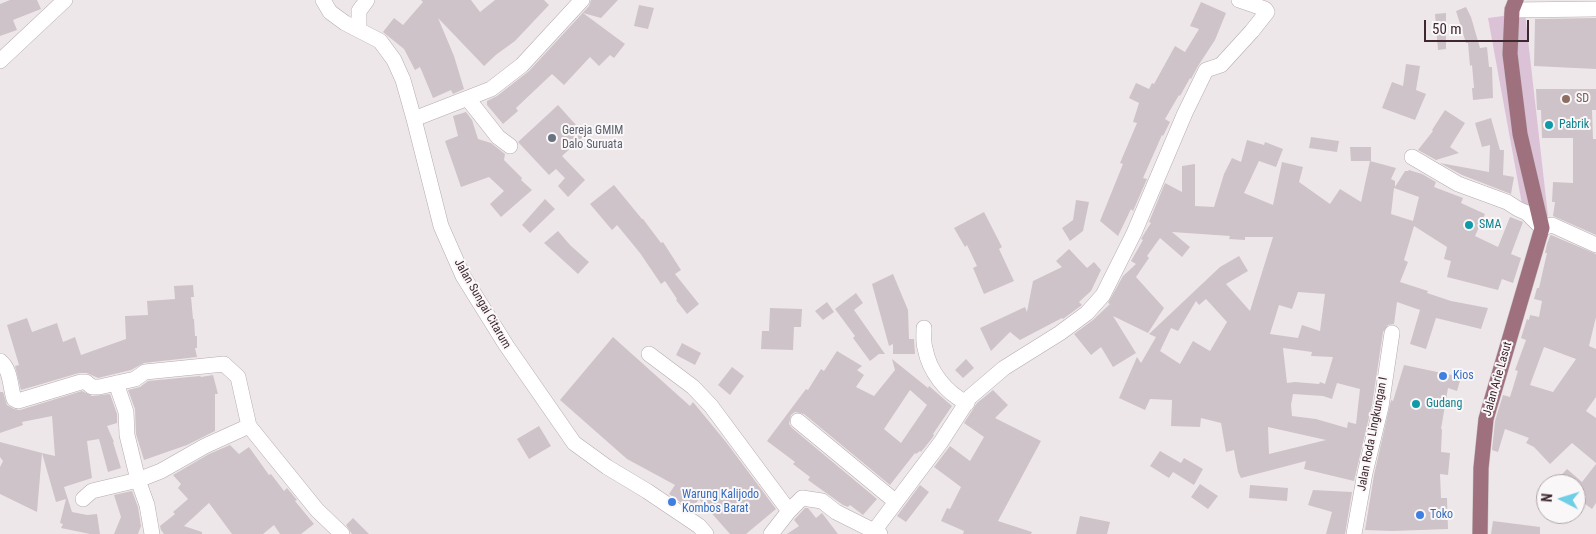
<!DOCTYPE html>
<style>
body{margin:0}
#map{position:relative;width:1596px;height:534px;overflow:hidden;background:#eee7ea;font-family:"Roboto Condensed",sans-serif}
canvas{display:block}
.north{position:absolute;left:1536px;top:474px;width:50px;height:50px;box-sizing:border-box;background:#faf7f9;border:1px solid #afa4a8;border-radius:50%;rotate:275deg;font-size:14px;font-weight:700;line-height:20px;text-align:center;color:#3f272f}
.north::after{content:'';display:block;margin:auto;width:18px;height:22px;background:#6ecee5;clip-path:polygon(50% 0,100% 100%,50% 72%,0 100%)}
.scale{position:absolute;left:1424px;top:20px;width:105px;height:22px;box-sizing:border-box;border:2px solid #3f272f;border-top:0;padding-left:6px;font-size:15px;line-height:18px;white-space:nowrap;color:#3f272f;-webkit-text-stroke:4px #faf7f9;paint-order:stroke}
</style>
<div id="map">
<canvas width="1596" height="534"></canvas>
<div class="north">N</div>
<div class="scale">50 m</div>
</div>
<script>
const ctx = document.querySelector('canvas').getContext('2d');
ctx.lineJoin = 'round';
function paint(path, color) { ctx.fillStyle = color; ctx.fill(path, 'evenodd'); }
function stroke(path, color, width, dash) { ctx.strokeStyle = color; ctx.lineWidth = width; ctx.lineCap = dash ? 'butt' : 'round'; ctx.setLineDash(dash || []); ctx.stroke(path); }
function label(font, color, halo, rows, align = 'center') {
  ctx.font = font + ' "Roboto Condensed",sans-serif'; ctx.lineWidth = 4; ctx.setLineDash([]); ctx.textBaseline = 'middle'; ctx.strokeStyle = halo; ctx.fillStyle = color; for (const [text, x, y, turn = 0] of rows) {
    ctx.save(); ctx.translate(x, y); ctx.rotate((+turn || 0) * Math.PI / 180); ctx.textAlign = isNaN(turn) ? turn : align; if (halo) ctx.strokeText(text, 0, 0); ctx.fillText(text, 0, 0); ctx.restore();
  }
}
const green = new Path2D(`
 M 1525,13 L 1548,216 L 1522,204 L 1488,18 Z`);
const building = new Path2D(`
 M 10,0 L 37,0 L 41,9 L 13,20 L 17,30 L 0,36 L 0,4 Z
 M 421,0 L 471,0 L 480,12 L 495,0 L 544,0 L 549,5 L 515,41 L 497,54 L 484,66 L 438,18 L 454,56 L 464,89 L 453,94 L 451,90 L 433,98 L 420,67 L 415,70 L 404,49 L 383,32 L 394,18 L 403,25 L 423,2 Z
 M 591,0 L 618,0 L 601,18 L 583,13 L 625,44 L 614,58 L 610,55 L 599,66 L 590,57 L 564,85 L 552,74 L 516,108 L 518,111 L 503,124 L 487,105 L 487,101 L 497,96 L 529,71 L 589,6 Z
 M 1201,2 L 1226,13 L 1215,40 L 1198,66 L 1191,79 L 1190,78 L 1180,96 L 1179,95 L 1165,119 L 1170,122 L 1163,136 L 1162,135 L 1143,178 L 1147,179 L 1133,211 L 1131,209 L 1118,236 L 1100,221 L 1123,164 L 1120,163 L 1137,123 L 1133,122 L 1139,103 L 1129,98 L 1136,83 L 1149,89 L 1152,83 L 1154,84 L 1175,46 L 1185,52 L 1199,29 L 1190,26 Z
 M 639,5 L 654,8 L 648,29 L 634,26 Z
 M 1466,7 L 1471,17 L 1480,48 L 1487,47 L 1489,67 L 1492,67 L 1493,98 L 1473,100 L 1472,88 L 1474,88 L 1472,65 L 1470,66 L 1468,43 L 1466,43 L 1456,11 Z
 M 1446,13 L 1446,49 L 1438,50 L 1435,14 Z
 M 1596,18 L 1596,69 L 1534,66 L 1535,19 Z
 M 1406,64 L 1420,66 L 1416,90 L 1426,94 L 1415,120 L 1382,108 L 1392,82 L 1403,86 Z
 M 1536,89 L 1596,89 L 1596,110 L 1592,110 L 1593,139 L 1596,139 L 1596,235 L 1553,216 L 1555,202 L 1552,202 L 1553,182 L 1573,183 L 1573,138 L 1542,138 L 1541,110 L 1537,110 Z
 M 558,105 L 585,135 L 562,156 L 585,180 L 568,197 L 558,186 L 565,178 L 556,169 L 549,175 L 518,142 Z
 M 1445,110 L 1465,123 L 1450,147 L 1459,153 L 1436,160 L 1418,150 L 1433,131 L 1432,130 Z
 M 466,112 L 472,120 L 478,139 L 491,143 L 505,154 L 504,160 L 522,178 L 521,180 L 532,190 L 501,217 L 490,204 L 504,191 L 489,177 L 461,187 L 445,141 L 458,136 L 453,116 Z
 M 1491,118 L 1500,150 L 1504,150 L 1503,175 L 1514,177 L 1511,194 L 1462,175 L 1440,163 L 1489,172 L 1490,145 L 1482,147 L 1475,123 Z
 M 1311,137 L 1339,141 L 1337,152 L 1309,148 Z
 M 1247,140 L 1264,145 L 1265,142 L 1283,149 L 1276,167 L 1259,161 L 1244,193 L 1273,205 L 1282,162 L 1303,167 L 1299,182 L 1330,204 L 1340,189 L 1361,202 L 1370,161 L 1396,168 L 1391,179 L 1395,181 L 1395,187 L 1405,171 L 1408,171 L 1409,170 L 1422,174 L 1436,182 L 1434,187 L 1463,198 L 1461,203 L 1485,214 L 1475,236 L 1498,247 L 1510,217 L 1523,222 L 1511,254 L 1521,258 L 1513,283 L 1502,279 L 1498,290 L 1447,277 L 1451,261 L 1444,259 L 1447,247 L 1414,226 L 1404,260 L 1408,262 L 1400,282 L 1428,291 L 1427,293 L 1451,301 L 1488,308 L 1481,329 L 1436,318 L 1426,349 L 1410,344 L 1420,310 L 1397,302 L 1394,324 L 1388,325 L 1383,332 L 1372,405 L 1354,481 L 1304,469 L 1306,461 L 1241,478 L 1238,472 L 1234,450 L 1226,452 L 1221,423 L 1201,418 L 1200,427 L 1171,426 L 1172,400 L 1150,399 L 1145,410 L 1119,398 L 1137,357 L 1141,363 L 1156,337 L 1149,334 L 1220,267 L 1239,256 L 1248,271 L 1226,284 L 1250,311 L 1273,237 L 1245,237 L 1245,240 L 1229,239 L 1230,236 L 1172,232 L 1190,247 L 1182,257 L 1160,238 L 1147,256 L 1149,258 L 1136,277 L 1164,308 L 1148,333 L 1113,316 L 1136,353 L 1113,367 L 1101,347 L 1091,355 L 1074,334 L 1093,320 L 1110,304 L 1108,303 L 1123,276 L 1136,264 L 1131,261 L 1143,240 L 1141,239 L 1144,234 L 1151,223 L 1149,222 L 1165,183 L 1182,192 L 1182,166 L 1195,164 L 1195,206 L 1214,207 L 1224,174 L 1232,158 L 1241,162 ZM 1394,188 L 1419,197 L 1413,221 L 1391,214 ZM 1298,292 L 1325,294 L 1320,331 L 1302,325 L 1298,338 L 1270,334 L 1279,305 L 1292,309 ZM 1206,299 L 1227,322 L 1210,351 L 1193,341 L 1180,364 L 1160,351 L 1171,328 L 1178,331 L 1196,301 L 1199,305 ZM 1283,348 L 1312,352 L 1311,356 L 1333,357 L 1325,384 L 1320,382 L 1319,384 L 1295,382 L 1287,383 ZM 1337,383 L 1360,389 L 1356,424 L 1348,422 L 1347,428 L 1316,419 L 1292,416 L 1291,405 L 1293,394 L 1323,396 L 1332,399 ZM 1268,427 L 1326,440 L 1269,454 Z
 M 1350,147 L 1371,147 L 1371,161 L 1351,161 Z
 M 614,185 L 642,219 L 643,219 L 661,243 L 663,242 L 681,270 L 675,274 L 699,304 L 687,314 L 676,300 L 677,299 L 665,281 L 661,284 L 640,253 L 617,225 L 612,230 L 590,204 Z
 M 545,199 L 555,209 L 530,233 L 522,225 Z
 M 1076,200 L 1089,202 L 1083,231 L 1070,241 L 1062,228 L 1073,220 Z
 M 984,212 L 1002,247 L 999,249 L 1014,281 L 984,294 L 973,268 L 977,266 L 967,245 L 965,247 L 954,228 Z
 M 558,231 L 570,245 L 589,262 L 578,274 L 544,243 Z
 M 1551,235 L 1596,254 L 1596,317 L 1589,346 L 1596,349 L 1596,397 L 1586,411 L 1596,418 L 1596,463 L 1572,443 L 1550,464 L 1534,447 L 1526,443 L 1529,438 L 1505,429 L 1498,452 L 1492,450 L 1495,421 L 1503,395 L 1510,397 L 1518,371 L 1515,370 L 1526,340 L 1521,338 L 1527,319 L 1529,320 L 1530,315 L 1539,317 L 1542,301 L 1534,299 L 1537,288 L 1539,288 L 1547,253 L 1545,253 L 1547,244 L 1550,236 ZM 1544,347 L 1576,359 L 1553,392 L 1530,385 Z
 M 1069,249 L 1087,268 L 1094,262 L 1101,270 L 1091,291 L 1079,302 L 1082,305 L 1063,319 L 1062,318 L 1020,340 L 1010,332 L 991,351 L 980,328 L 1025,307 L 1027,312 L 1033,281 L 1062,267 L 1056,261 Z
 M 893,274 L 908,310 L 909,339 L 914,339 L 915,354 L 893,354 L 893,344 L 889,346 L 872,284 Z
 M 193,285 L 194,297 L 191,297 L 193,319 L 194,319 L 195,336 L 197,336 L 197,348 L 195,348 L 197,357 L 144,363 L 131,370 L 98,378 L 87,373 L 79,373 L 21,390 L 15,366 L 19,365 L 7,325 L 27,318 L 32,332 L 57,323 L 63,342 L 75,337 L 81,355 L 126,339 L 125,316 L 148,315 L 147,301 L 175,299 L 174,286 Z
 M 856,293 L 863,303 L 854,310 L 885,354 L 879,354 L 870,361 L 853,338 L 855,336 L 835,309 Z
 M 827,302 L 834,312 L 823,320 L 815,311 Z
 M 770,308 L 802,309 L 801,327 L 794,327 L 793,350 L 761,349 L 762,331 L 769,331 Z
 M 613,337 L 690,406 L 693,402 L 726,442 L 776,509 L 746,534 L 730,534 L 699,499 L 691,510 L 669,494 L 675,485 L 627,459 L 560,400 Z
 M 682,343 L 701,353 L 695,365 L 676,355 Z
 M 837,351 L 862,366 L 857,370 L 864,375 L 856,387 L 874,396 L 895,370 L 892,359 L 928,388 L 929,386 L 952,406 L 933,434 L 934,435 L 933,437 L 921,452 L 920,451 L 916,454 L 915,453 L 890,485 L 804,414 L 795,412 L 791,415 L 789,424 L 792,428 L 877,499 L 863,515 L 850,505 L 848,507 L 843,505 L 808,480 L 810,477 L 793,464 L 795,462 L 767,441 L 806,389 L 808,390 L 821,369 L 824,371 ZM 910,390 L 927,405 L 901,443 L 884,429 Z
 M 966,359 L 974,368 L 963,378 L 955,370 Z
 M 1404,365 L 1461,377 L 1457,391 L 1448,388 L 1441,429 L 1442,429 L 1441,452 L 1450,453 L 1448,475 L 1440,474 L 1441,498 L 1447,498 L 1448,529 L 1392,531 L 1365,530 L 1374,475 L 1391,400 L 1393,401 Z
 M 732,367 L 744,376 L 730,395 L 718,385 Z
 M 213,375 L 218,394 L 215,394 L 215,431 L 187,445 L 144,460 L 136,434 L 135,409 L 128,390 L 140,387 L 148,381 L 200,376 L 201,377 Z
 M 993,390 L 1008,405 L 995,418 L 1041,441 L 998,521 L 1032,532 L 1031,534 L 963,534 L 964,531 L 941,521 L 947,508 L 950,509 L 961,487 L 934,467 L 950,446 L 970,461 L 984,437 L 964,423 L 977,403 Z
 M 82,391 L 92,396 L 110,394 L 117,414 L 117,423 L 107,426 L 114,442 L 113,442 L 121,468 L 108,472 L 99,439 L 87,441 L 92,478 L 64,487 L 72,512 L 87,515 L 97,514 L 100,534 L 90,534 L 61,528 L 63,524 L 60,523 L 66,499 L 56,502 L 42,453 L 55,456 L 52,416 L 22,422 L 23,425 L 0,433 L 0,392 L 3,392 L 7,405 L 14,409 L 20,410 Z
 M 539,426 L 551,446 L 529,459 L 517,439 Z
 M 0,442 L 42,453 L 37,512 L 0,494 L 0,467 L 3,461 L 0,457 Z
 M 230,445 L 239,454 L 249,447 L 269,475 L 271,474 L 284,491 L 287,488 L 297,500 L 295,501 L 314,524 L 301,534 L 280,534 L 274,525 L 263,534 L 232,534 L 209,503 L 184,526 L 202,532 L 202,534 L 164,534 L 161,530 L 160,526 L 175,514 L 173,512 L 188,499 L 178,488 L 181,484 L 173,475 L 209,454 Z
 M 1160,451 L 1181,463 L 1184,458 L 1203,469 L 1194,485 L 1173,472 L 1169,478 L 1150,466 Z
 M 1596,464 L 1596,503 L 1592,509 L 1576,497 L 1576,484 L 1553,484 L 1567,469 L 1582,482 Z
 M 1200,484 L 1218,496 L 1208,509 L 1191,497 Z
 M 920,485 L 929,492 L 906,522 L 897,516 Z
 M 1250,485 L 1288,488 L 1287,501 L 1249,498 Z
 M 1313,490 L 1352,492 L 1345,534 L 1326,534 L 1332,512 L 1308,505 Z
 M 132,491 L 138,507 L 141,526 L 138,534 L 114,534 L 121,517 L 114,495 Z
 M 805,508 L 808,508 L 816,518 L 822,513 L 838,534 L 787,534 L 799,526 L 794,520 Z
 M 1080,516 L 1110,522 L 1107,534 L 1076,534 Z
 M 353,518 L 369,534 L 352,534 L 346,525 Z
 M 1493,521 L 1540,527 L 1540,534 L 1491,534 Z`);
const minor = new Path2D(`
 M 323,0 L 330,12 L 345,23 L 380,41 L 394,60 L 403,80 L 414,119 L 441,226 L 463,276 L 506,345 L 574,443 L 607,467 L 647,491 L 699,526 L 706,534
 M 1512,10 L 1596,9
 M 359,28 L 359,11 L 367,0
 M 0,61 L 65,0
 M 468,99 L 498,137 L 510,146
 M 414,119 L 491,89 L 522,65 L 582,0
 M 1412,157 L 1458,184 L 1507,202 L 1518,209 L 1527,213 L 1542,228 L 1552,225 L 1596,245
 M 924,328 C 924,334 923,342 925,348 C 929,371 946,393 967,403
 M 649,354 L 693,387 L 711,406 L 789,511
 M 0,361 C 11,369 10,387 14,399 L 18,401 L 81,382 L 86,382 L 92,387 L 99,387 L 135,379 L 145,372 L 224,364 L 238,377 L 249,426 L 317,510 L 342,534
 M 116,383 L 126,412 L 127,435 L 138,480 L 147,505 L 152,534
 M 798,421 L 896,502
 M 83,499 L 92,491 L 138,480 L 161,471 L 205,446 L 249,426
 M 874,531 L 941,442 L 970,397 L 1004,368 L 1060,333 L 1087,313 L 1103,295 L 1134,233 L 1185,113 L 1206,70 L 1221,65 L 1252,31 L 1267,12 L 1265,9 L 1239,0
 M 771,534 L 789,511 L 802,498 L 822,501 L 836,512 L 880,534
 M 1354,534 L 1365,473 L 1381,407 L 1392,333`);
const major = new Path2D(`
 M 1480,534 L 1481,468 L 1486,419 L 1542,228 L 1520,134 L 1510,54 L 1512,10 L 1516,0`);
const markers = [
 [1566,99,5,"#8d6e63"],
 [1549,125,5,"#0f9aa8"],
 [552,138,5,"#6b7280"],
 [1469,225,5,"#0f9aa8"],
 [1443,376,5,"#3f7fe0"],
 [1416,404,5,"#0f9aa8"],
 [672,502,5,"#3f7fe0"],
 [1420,515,5,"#3f7fe0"]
];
const educationNames = [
 ["SD",1576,99]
];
const cultureNames = [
 ["Pabrik",1559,125],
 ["SMA",1479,225],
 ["Gudang",1426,404]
];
const worshipNames = [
 ["Gereja GMIM",562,131],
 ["Dalo Suruata",562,145]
];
const streetNames = [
 ["Jalan Sungai Citarum",482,304,60],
 ["Jalan Arie Lasut",1498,379,-74],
 ["Jalan Roda Lingkungan I",1373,434,-79]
];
const shopNames = [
 ["Kios",1453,376],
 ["Warung Kalijodo",682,495],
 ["Kombos Barat",682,509],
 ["Toko",1430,515]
];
paint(green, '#dcc2d7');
paint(building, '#cec3c8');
stroke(minor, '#b6aaae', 16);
stroke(major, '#c9c3c5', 16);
stroke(minor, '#fff', 15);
stroke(major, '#9f707e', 15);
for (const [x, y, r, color] of markers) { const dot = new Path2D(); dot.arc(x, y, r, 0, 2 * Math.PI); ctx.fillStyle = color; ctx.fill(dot); stroke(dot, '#faf7f9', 2); }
label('12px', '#785e54', '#faf7f9', educationNames, 'left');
label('12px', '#0d838f', '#faf7f9', cultureNames, 'left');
label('12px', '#5b616d', '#faf7f9', worshipNames, 'left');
label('12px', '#3f272f', '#faf7f9', streetNames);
label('12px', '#366cbe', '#faf7f9', shopNames, 'left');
</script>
